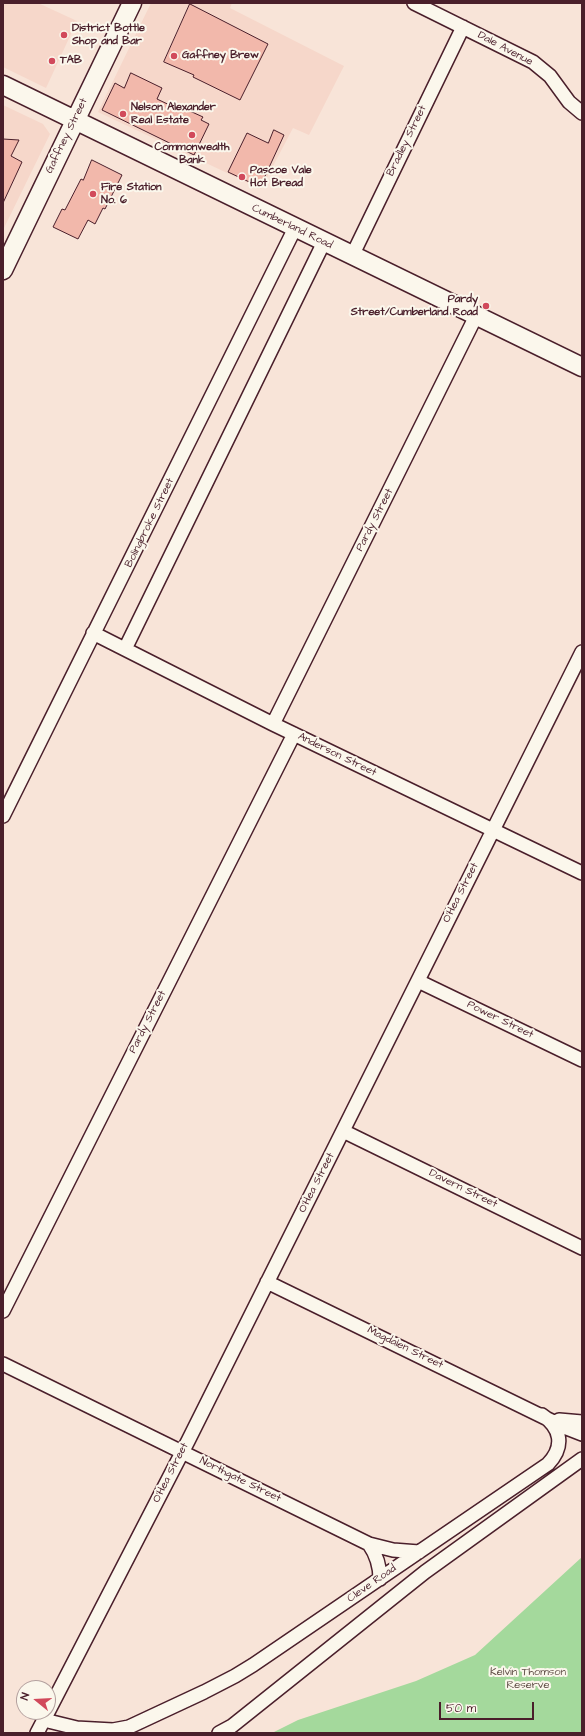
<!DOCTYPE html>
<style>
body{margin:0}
#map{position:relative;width:585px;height:1736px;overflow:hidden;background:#f8e4d8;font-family:"Architects Daughter",sans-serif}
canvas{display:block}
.frame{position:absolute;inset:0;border:4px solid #4a1f2b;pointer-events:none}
.north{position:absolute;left:16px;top:1680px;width:40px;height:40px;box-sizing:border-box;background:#fbf7ec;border:1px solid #b4a19f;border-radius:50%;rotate:288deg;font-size:11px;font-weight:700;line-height:16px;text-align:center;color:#4a1f2b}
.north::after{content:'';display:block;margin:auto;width:14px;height:18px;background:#d1495b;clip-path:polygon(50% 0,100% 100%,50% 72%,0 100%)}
.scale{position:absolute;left:439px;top:1702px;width:95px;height:18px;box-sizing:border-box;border:2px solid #4a1f2b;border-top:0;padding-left:5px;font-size:12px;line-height:14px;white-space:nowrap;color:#4a1f2b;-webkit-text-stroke:3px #fbf7ec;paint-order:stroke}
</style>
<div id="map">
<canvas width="585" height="1736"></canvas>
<div class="frame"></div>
<div class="north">N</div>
<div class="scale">50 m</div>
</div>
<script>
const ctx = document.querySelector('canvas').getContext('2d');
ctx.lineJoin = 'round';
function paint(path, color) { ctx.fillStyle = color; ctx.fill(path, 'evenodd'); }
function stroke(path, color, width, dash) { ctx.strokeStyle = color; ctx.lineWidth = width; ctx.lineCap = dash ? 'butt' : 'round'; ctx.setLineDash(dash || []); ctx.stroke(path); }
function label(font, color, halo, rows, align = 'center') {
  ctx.font = font + ' "Architects Daughter",sans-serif'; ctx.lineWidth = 4; ctx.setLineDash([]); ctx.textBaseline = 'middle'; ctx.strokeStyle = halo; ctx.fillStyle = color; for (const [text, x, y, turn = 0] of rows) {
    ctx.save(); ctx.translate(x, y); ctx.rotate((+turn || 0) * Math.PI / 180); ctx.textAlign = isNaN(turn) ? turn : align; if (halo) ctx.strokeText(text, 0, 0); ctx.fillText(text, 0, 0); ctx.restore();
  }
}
const built = new Path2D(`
 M 3,3 L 38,3 L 77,21 L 46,88 L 3,67 Z
 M 151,3 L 232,3 L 230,8 L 344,66 L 309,135 L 293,128 L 261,189 L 98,112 Z
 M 3,105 L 43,124 L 50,134 L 3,230 Z`);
const green = new Path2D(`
 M 582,1557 L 582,1733 L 272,1733 L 298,1720 L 416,1681 L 475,1655 Z`);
const building = new Path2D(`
 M 190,4 L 268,44 L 240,100 L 193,77 L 194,75 L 164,62 Z
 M 131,73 L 162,88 L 157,99 L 180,110 L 181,107 L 203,117 L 201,120 L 209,124 L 194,155 L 102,110 L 115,83 L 124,88 Z
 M 274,130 L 284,135 L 260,187 L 228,172 L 247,133 L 268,143 Z
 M 3,139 L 19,140 L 11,156 L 22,162 L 3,203 Z
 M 92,160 L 122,175 L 105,209 L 103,208 L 95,224 L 88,220 L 78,239 L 53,227 L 62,209 L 65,210 L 81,179 L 83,180 Z`);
const minor = new Path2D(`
 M 414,3 L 533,62 L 550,76 L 569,102 L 582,113
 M 352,256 L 463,27
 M 93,633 L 273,724 L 582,873
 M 125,649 L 324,242
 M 273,724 L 476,316
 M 3,816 L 295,228
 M 418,981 L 582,1060
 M 343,1131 L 582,1248
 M 267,1282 L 564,1427 L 582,1434
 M 3,1311 L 294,734
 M 3,1364 L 369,1544 L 393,1550 L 419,1552
 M 559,1420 L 582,1422
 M 369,1544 C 376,1554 380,1566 380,1579
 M 48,1712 L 188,1441 L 582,652
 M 44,1720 L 85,1730
 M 76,1728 L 113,1730 L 129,1727 L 204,1692 L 235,1676 L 253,1665 L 548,1464 C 565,1446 561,1428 542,1415
 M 37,1733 L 48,1712
 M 219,1733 L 232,1726 L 425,1572 L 582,1459`);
const secondary = new Path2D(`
 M 3,85 L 582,367
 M 3,270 L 132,3`);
const markers = [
 [64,35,4,"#d1495b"],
 [174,56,4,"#d1495b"],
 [52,61,4,"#d1495b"],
 [123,114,4,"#d1495b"],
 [192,135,4,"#d1495b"],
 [242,177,4,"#d1495b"],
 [93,194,4,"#d1495b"],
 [486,306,4,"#d1495b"]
];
const poiNames = [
 ["District Bottle",72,29],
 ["Shop and Bar",72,42],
 ["Gaffney Brew",182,56],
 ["TAB",60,61],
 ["Nelson Alexander",131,108],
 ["Real Estate",131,121],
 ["Commonwealth",192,148,"center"],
 ["Bank",192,161,"center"],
 ["Pascoe Vale",250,171],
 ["Hot Bread",250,184],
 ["Fire Station",101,188],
 ["No. 6",101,201],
 ["Pardy",478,300,"right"],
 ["Street/Cumberland Road",478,313,"right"]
];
const streetNames = [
 ["Dale Avenue",505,49,28],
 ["Gaffney Street",67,136,-64],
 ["Bradley Street",407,141,-64],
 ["Cumberland Road",292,227,26],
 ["Pardy Street",375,520,-63],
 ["Bolingbroke Street",150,523,-64],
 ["Anderson Street",337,755,26],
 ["O'Hea Street",461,893,-63],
 ["Power Street",500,1020,26],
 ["Pardy Street",148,1022,-63],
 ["O'Hea Street",317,1183,-63],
 ["Davern Street",463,1189,26],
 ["Magdalen Street",405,1348,26],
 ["O'Hea Street",171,1473,-63],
 ["Northgate Street",240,1480,26],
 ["Cleve Road",372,1584,-35]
];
const parkNames = [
 ["Kelvin Thomson",528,1673],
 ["Reserve",528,1686]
];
paint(built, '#f6d7ca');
paint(green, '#a4d99c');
paint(building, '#f2b8ab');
stroke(building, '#4a1f2b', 1);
stroke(minor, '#4a1f2b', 16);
stroke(secondary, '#4a1f2b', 21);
stroke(minor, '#fbf7ec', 13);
stroke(secondary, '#fbf7ec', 18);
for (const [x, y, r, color] of markers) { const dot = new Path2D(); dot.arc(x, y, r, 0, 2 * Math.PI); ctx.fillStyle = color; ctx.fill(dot); stroke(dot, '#fbf7ec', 1.5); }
label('bold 11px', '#4a1f2b', '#fbf7ec', poiNames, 'left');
label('11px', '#4a1f2b', '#fbf7ec', streetNames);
label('11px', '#604e47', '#fbf7ec', parkNames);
</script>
